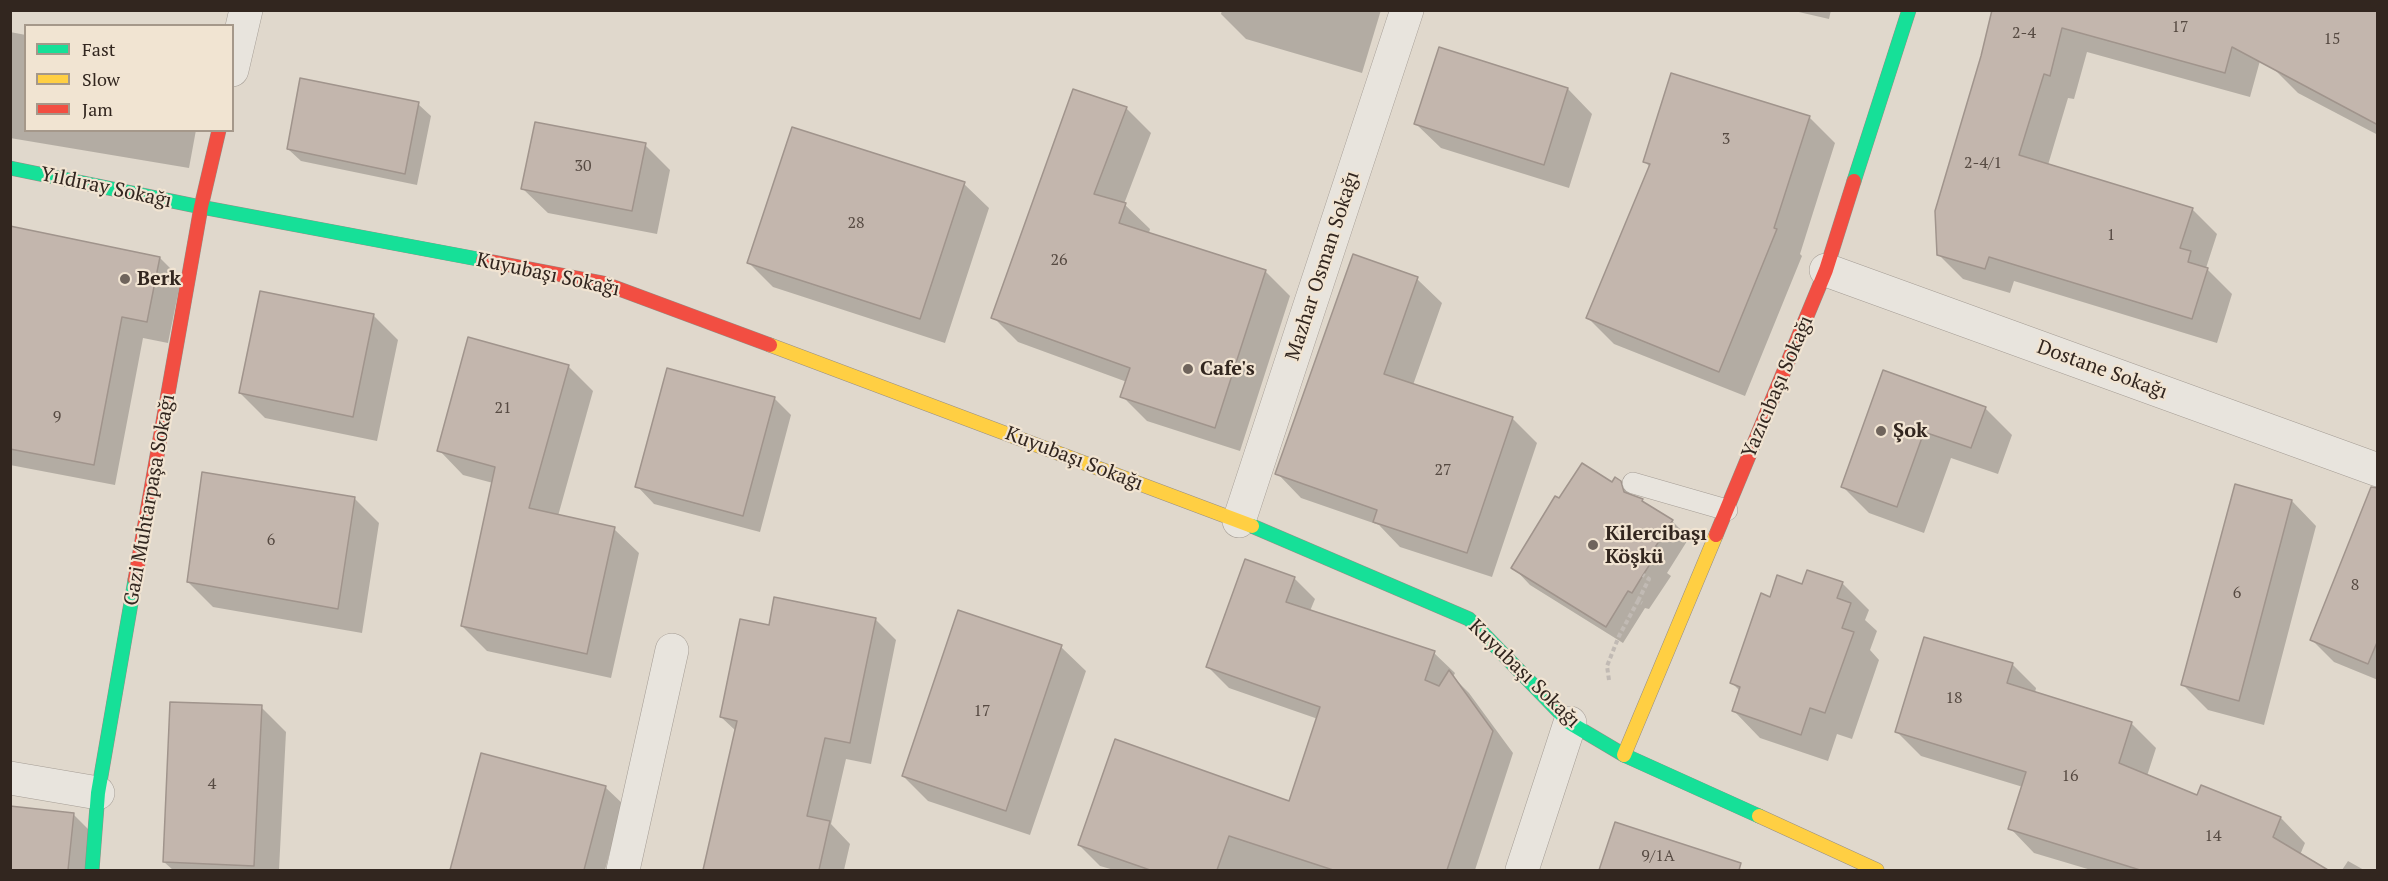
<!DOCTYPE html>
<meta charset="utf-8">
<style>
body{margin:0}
#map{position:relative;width:2388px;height:881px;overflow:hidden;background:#e0d8cc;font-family:"PT Serif",serif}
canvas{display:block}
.frame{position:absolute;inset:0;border:12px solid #32261f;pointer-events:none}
.legend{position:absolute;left:24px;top:24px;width:210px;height:108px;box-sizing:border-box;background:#f1e4d2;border:2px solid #a5988a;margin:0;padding:8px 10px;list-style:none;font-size:18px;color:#32261f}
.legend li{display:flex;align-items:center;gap:12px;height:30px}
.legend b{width:30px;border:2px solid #a5988a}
</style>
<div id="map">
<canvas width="2388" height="881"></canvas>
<div class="frame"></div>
<ul class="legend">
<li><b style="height:8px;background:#16e098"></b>Fast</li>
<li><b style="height:8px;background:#ffcf43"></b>Slow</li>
<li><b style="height:8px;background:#f24e42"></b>Jam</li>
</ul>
</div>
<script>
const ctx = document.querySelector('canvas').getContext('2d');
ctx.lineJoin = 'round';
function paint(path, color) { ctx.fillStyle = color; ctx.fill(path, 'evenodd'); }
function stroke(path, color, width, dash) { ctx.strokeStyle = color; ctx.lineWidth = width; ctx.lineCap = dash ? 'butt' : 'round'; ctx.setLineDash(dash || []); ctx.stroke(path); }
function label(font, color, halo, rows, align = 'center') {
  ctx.font = font + ' "PT Serif",serif'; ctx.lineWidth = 4.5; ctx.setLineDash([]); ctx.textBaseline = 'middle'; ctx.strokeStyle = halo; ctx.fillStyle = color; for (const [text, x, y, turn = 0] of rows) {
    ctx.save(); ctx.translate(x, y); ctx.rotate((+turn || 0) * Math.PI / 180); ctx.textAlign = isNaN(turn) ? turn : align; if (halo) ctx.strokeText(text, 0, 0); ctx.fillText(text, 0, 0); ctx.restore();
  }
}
const shadow = new Path2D(`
 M 1222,10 L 1381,10 L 1362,73 L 1246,39 L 1221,14 Z
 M 1790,10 L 1831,10 L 1829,19 Z
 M 1995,10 L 2274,10 L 2250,97 L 2087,52 L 2074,99 L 2068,98 L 2048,165 L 2192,209 L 2217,234 L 2206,268 L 2232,294 L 2217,343 L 2014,281 L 2010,293 L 1963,279 L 1938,254 Z
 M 2378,10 L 2378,135 L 2298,93 L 2273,68 Z
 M 10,32 L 26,35 L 26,130 L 196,130 L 189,168 L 10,138 Z
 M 1568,89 L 1592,114 L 1569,188 L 1441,148 L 1416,124 Z
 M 418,104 L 431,116 L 417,185 L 301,161 L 288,149 Z
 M 1126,108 L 1151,133 L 1124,204 L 1150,229 L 1149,233 L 1265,271 L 1290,296 L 1240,451 L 1147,421 L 1122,396 L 1127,382 L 1018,342 L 993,317 Z
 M 1809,117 L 1835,143 L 1800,254 L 1802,256 L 1745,396 L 1614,344 L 1588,318 L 1650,167 L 1644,161 Z
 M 645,145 L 670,170 L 657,234 L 548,213 L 523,189 Z
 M 964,184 L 989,208 L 945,343 L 773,287 L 749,263 Z
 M 10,228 L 160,258 L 181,279 L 168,343 L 143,338 L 115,485 L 10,465 Z
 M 1417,279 L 1442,303 L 1413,385 L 1512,418 L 1537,443 L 1492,577 L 1400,547 L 1379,525 L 1301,498 L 1277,473 Z
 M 373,315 L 398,340 L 377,441 L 265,418 L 240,393 Z
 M 568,366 L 593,391 L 558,516 L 614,529 L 639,553 L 611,678 L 487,651 L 462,626 L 493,483 L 463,475 L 439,450 Z
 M 1884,372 L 1985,408 L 2012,435 L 1998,474 L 1951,458 L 1924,533 L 1869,513 L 1843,487 Z
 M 774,398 L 791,415 L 760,532 L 654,504 L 637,486 Z
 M 1620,482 L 1635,498 L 1672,521 L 1689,538 L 1667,573 L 1671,576 L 1649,609 L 1645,608 L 1623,643 L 1530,585 L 1513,567 L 1559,500 Z
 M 355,499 L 379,523 L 362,633 L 213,607 L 188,582 Z
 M 2292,501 L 2316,526 L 2264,725 L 2208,710 L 2183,685 Z
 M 2378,533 L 2378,680 L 2334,662 L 2312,640 Z
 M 1294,578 L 1315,599 L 1310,611 L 1434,653 L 1455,673 L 1453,677 L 1469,693 L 1513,753 L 1475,870 L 1114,870 L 1100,866 L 1079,845 L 1290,803 L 1318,719 L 1229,688 L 1208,667 Z
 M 1842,583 L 1869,610 L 1865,620 L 1877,631 L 1870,650 L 1879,660 L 1852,739 L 1837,734 L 1828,761 L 1760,738 L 1734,711 L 1740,691 L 1732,683 L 1771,599 L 1803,586 Z
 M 959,612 L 1061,647 L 1086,671 L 1030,835 L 928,801 L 903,776 Z
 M 875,619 L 896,640 L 871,764 L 846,759 L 831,824 L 850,844 L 844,870 L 705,870 L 736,731 L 721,717 L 770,627 Z
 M 2012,664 L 2036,688 L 2035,693 L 2132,724 L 2156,748 L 2147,776 L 2198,797 L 2202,787 L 2281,818 L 2305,843 L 2300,855 L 2326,870 L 2091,870 L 2034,853 L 2010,828 L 2023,787 L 1921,756 L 1897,732 Z
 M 261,707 L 286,732 L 279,870 L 173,870 L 164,862 Z
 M 482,755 L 605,787 L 623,804 L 605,870 L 451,870 Z
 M 10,808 L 73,814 L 98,839 L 94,870 L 10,870 Z
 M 1616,824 L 1711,855 L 1726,870 L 1601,870 Z
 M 2348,861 L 2364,870 L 2342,870 Z`);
const building = new Path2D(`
 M 1992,10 L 2378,10 L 2378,125 L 2232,47 L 2225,73 L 2062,28 L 2050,76 L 2044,74 L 2019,155 L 2193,208 L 2180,248 L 2191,251 L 2188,262 L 2208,268 L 2192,319 L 1989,257 L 1985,269 L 1937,255 L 1935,211 L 1981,56 Z
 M 1439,47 L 1568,88 L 1544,165 L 1414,124 Z
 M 1671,73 L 1810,116 L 1774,228 L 1777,229 L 1719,372 L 1586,318 L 1650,164 L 1643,162 Z
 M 300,78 L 419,102 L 405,174 L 287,149 Z
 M 1073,89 L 1127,107 L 1094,194 L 1126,203 L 1119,223 L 1266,270 L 1215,428 L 1120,397 L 1130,368 L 991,318 Z
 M 535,122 L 646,143 L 632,211 L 521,189 Z
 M 792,127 L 965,182 L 920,319 L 747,263 Z
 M 10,226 L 160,257 L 147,322 L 122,317 L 94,465 L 10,449 Z
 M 1353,254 L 1418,277 L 1384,374 L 1513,417 L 1467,553 L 1373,522 L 1377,510 L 1275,474 Z
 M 260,291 L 374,314 L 353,417 L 239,393 Z
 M 468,337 L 569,365 L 529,508 L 615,527 L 587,654 L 461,626 L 495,467 L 437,451 Z
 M 667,368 L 775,397 L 743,516 L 635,487 Z
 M 1883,370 L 1986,407 L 1971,448 L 1924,432 L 1897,507 L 1841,487 Z
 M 1582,463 L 1612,482 L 1615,477 L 1621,481 L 1624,492 L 1643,499 L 1642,501 L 1673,520 L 1650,555 L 1654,558 L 1643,575 L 1632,593 L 1628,591 L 1606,627 L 1511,568 L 1555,496 L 1559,498 Z
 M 202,472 L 355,497 L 338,609 L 187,582 Z
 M 2235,484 L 2292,500 L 2239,701 L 2181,685 Z
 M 2371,487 L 2378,488 L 2378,640 L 2368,664 L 2310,640 Z
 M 1245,559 L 1295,577 L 1286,602 L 1435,651 L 1425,680 L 1439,686 L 1449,670 L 1493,731 L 1447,870 L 1333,870 L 1229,836 L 1217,870 L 1150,870 L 1078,845 L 1115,739 L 1289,801 L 1320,707 L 1206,667 Z
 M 1807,570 L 1843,582 L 1837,598 L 1851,603 L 1842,628 L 1854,632 L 1825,713 L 1810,708 L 1801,735 L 1732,711 L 1740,687 L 1730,683 L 1761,593 L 1770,597 L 1777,575 L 1802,584 Z
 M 774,597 L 876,618 L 850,743 L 825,738 L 807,816 L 830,821 L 819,870 L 703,870 L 737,721 L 720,717 L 740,619 L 769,625 Z
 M 958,610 L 1062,645 L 1006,811 L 902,776 Z
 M 1924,637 L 2013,663 L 2007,683 L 2132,722 L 2119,763 L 2197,795 L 2201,785 L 2281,817 L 2273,837 L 2328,870 L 2140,870 L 2008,829 L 2026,772 L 1895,732 Z
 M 170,702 L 262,705 L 254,866 L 163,862 Z
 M 481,753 L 606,786 L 584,870 L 450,870 Z
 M 10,806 L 74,813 L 68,870 L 10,870 Z
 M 1615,822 L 1741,863 L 1739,870 L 1599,870 Z`);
const path = new Path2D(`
 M 1638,601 L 1649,579 L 1643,575
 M 1609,680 L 1607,666 L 1619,636 L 1638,601 L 1642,603`);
const lane = new Path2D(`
 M 1633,483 L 1727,510`);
const street = new Path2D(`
 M 232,70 L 246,10
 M 1826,270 L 2378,470
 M 1239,521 L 1407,10
 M 10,778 L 98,793
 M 623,870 L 672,650
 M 1522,870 L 1570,723`);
const fast = new Path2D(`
 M 10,168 L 201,207 L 483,260
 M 1854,181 L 1909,10
 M 1252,526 L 1469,619 L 1570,723 L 1624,755 L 1759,816
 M 92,870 L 98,793 L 135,580`);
const slow = new Path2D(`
 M 770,345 L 1252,526
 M 1624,755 L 1716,535
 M 1759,816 L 1877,870`);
const jam = new Path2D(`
 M 483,260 L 603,283 L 770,345
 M 1716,535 L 1826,270 L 1854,181
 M 135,580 L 201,207 L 219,130`);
const markers = [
 [125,279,6,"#6f645c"],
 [1188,369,6,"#6f645c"],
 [1881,431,6,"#6f645c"],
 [1593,545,6,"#6f645c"]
];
const numberNames = [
 ["17",2180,27],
 ["2-4",2024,33],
 ["15",2332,39],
 ["3",1726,139],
 ["2-4/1",1983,163],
 ["30",583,166],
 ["28",856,223],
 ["1",2111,235],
 ["26",1059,260],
 ["21",503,408],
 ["9",57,417],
 ["27",1443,470],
 ["6",271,540],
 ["8",2355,585],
 ["6",2237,593],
 ["18",1954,698],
 ["17",982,711],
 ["16",2070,776],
 ["4",212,784],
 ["14",2213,836],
 ["9/1A",1658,856]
];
const streetNames = [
 ["Yıldıray Sokağı",106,188,12],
 ["Mazhar Osman Sokağı",1323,266,-72],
 ["Kuyubaşı Sokağı",548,275,12],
 ["Dostane Sokağı",2102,370,20],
 ["Yazıcıbaşı Sokağı",1778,387,-67],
 ["Kuyubaşı Sokağı",1074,459,21],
 ["Gazi Muhtarpaşa Sokağı",150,500,-80],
 ["Kuyubaşı Sokağı",1524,674,44]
];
const poiNames = [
 ["Berk",137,279],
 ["Cafe's",1200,369],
 ["Şok",1893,431],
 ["Kilercibaşı",1605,534],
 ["Köşkü",1605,557]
];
paint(shadow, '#0003');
paint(building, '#c3b6ad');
stroke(building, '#a0948c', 1.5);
stroke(lane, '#a59d95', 22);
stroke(street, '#a59d95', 34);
stroke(fast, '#958d85', 15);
stroke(slow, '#958d85', 15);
stroke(jam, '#958d85', 15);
stroke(path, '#c1bab4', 4, [4.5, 3]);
stroke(lane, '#e8e4dd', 21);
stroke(street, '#e8e4dd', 33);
stroke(fast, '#16e098', 14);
stroke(slow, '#ffcf43', 14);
stroke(jam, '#f24e42', 14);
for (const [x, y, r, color] of markers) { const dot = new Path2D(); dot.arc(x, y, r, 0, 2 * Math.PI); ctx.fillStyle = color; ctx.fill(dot); stroke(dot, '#f1e4d2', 2); }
label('16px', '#564a42', null, numberNames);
label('20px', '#32261f', '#f1e4d2', streetNames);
label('bold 20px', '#32261f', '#f1e4d2', poiNames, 'left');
</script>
